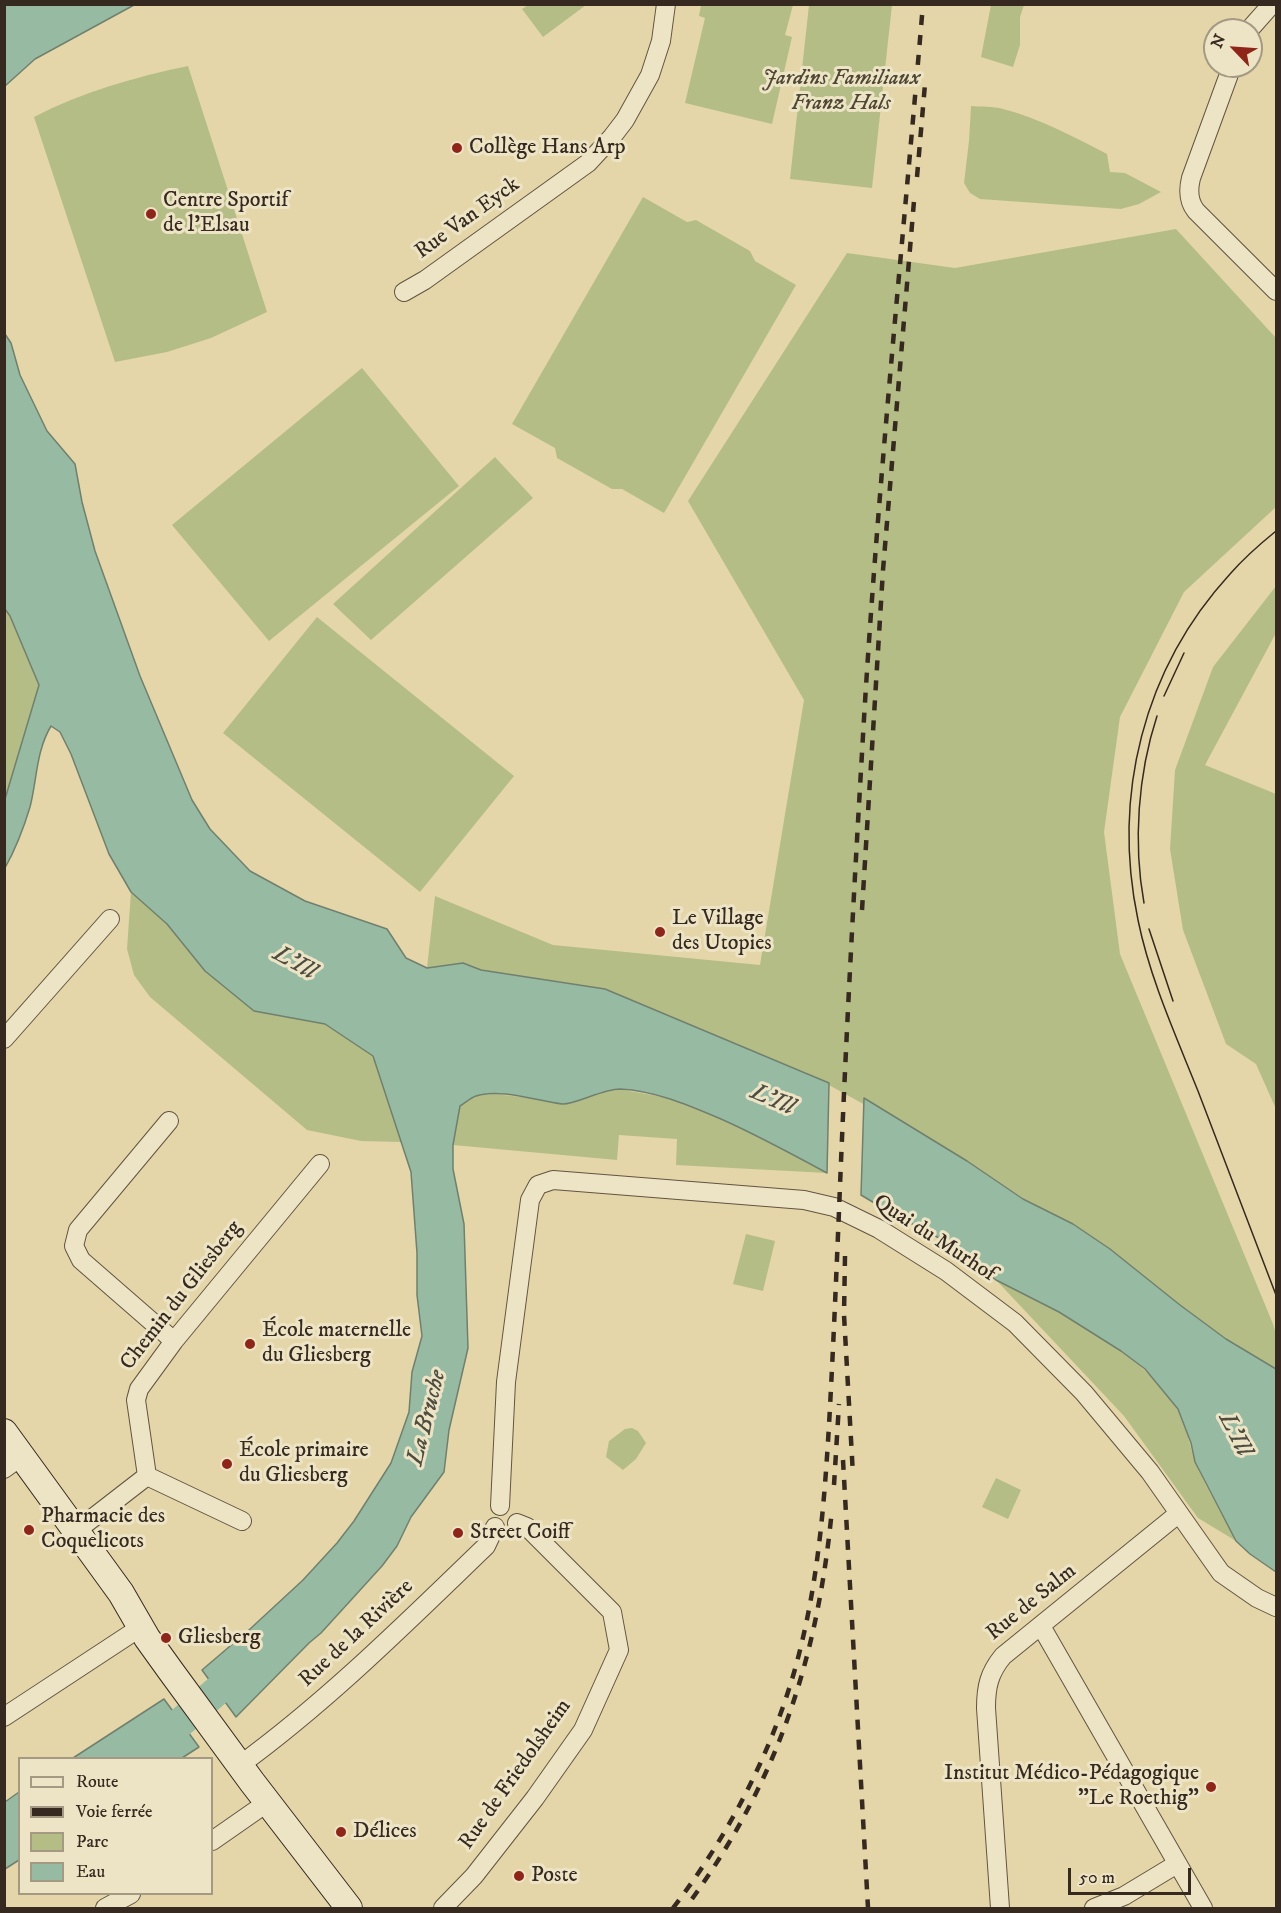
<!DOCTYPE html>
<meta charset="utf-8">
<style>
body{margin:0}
#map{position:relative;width:1281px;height:1913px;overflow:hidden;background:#e4d6a8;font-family:"IM FELL DW Pica",serif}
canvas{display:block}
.frame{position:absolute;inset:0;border:6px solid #36291f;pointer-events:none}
.legend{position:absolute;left:18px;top:1757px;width:195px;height:138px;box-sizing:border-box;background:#ede4c6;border:2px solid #a49983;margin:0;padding:8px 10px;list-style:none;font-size:18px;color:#36291f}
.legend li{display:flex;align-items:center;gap:12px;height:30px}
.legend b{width:30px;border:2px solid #a49983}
.north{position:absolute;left:1203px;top:18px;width:60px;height:60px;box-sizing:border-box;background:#ede4c6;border:2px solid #a49983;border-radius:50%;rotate:295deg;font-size:16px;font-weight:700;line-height:24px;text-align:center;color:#36291f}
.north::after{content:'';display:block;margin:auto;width:21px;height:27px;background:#8f2418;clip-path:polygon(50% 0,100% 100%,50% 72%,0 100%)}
.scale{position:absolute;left:1068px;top:1868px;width:123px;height:27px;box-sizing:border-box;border:3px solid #36291f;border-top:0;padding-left:8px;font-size:18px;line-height:21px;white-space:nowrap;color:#36291f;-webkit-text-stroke:4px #ede4c6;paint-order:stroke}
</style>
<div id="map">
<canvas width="1281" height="1913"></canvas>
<div class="frame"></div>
<ul class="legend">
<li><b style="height:8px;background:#ede4c6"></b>Route</li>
<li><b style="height:8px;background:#36291f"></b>Voie ferrée</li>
<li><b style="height:16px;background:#b5bd87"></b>Parc</li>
<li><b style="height:16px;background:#97baa2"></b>Eau</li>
</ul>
<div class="north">N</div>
<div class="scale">50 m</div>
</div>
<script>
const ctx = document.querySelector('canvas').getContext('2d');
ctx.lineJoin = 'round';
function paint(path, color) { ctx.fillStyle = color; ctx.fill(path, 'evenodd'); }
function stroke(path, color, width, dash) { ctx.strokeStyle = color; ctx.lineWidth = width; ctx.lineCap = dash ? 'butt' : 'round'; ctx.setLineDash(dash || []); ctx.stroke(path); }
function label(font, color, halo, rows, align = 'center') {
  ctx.font = font + ' "IM FELL DW Pica",serif'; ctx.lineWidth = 6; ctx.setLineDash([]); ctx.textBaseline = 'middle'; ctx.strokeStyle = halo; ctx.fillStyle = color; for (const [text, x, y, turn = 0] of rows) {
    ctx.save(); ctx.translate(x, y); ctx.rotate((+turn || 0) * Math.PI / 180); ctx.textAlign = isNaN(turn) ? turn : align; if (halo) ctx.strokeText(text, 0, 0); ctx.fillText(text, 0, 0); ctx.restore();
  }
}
const green = new Path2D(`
 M 528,5 L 528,4 L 586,5 L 543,37 L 522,9 Z
 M 701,5 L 793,5 L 785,35 L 792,37 L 772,124 L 685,103 L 705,18 L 699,16 Z
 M 809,5 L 892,5 L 872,188 L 790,179 Z
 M 991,5 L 1024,5 L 1020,17 L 1020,45 L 1013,67 L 981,57 Z
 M 188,66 L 267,312 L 211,338 L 167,352 L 115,362 L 34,117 C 82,92 135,77 188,66 Z
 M 971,106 C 981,107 993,106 1003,109 C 1039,118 1074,137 1107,154 L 1110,172 L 1125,173 L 1161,192 L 1139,204 L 1121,209 L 980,199 L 970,193 L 964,183 L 969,141 Z
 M 643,197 L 687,222 L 696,220 L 750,251 L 755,261 L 796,285 L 664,513 L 622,489 L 612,489 L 557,458 L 555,448 L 512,424 Z
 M 1176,229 L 1276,338 L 1276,507 L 1184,592 L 1120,717 L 1104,832 L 1120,954 L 1273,1324 L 1276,1334 L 1276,1369 L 1227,1339 L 1180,1305 L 1110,1249 L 1073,1224 L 1024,1199 L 967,1161 L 807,1073 L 605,989 L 481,970 L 463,963 L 427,968 L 435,896 L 553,945 L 760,965 L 804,700 L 688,501 L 847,253 L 955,268 Z
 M 362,368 L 459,486 L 269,641 L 172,525 Z
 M 495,457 L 533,498 L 371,640 L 333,604 Z
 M 1276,586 L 1276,633 L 1205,765 L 1276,794 L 1276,1109 L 1256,1064 L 1226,1044 L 1183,930 L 1170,849 L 1175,770 L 1213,667 Z
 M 5,609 L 10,616 L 39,685 L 5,799 Z
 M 317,617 L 514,776 L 420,892 L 223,733 Z
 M 131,892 L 167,924 L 254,1010 L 325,1024 L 374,1056 L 402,1142 L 361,1141 L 307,1130 L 150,997 L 134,975 L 127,949 Z
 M 618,1089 L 675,1099 L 766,1139 L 827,1173 L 676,1165 L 677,1139 L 619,1135 L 617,1160 L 453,1145 L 460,1106 L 475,1096 L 494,1094 L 531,1098 L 565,1104 L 593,1095 Z
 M 746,1234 L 775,1241 L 763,1291 L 733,1284 Z
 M 996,1280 C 1059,1312 1136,1346 1177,1408 C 1187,1424 1189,1446 1196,1464 C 1207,1490 1223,1515 1236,1541 L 1198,1518 L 1124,1416 Z
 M 632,1428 L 638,1431 L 646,1443 L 636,1459 L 623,1470 L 606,1457 L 609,1441 L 625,1429 Z
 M 996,1478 L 1021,1490 L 1008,1519 L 982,1507 Z`);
const water = new Path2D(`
 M 5,4 L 134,4 L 134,5 L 35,59 L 5,86 Z
 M 5,334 L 11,343 L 20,375 L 47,431 L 75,464 L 82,502 L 95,551 L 140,676 L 192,800 L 210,829 L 250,871 L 305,901 L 387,929 L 406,958 L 427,968 L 463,963 L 481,970 L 605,989 L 829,1083 L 827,1173 C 792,1154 757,1135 721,1119 C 688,1105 656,1091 620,1089 C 602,1089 575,1105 562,1104 C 538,1101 499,1088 476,1096 C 470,1098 465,1103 460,1106 L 453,1145 L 453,1169 L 464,1224 L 468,1348 L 449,1430 L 444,1472 L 411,1517 L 397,1546 L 382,1566 L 321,1633 L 309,1643 L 236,1717 L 202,1670 L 250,1629 L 303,1580 L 337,1543 L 354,1521 L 391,1463 L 409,1412 L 412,1372 L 422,1336 L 417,1295 L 417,1253 L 411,1172 L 373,1056 L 325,1024 L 254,1011 L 205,971 L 167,924 L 131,892 L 109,854 L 71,754 L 60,732 L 51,726 C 36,751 37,780 30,807 C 24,827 15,850 5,868 L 5,799 L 39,685 L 10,616 L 5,609 Z
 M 864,1098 L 967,1161 L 1023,1199 L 1073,1224 L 1110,1249 L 1180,1305 L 1226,1339 L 1276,1369 L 1276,1572 L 1250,1554 L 1236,1541 L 1195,1462 L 1191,1443 L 1178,1409 L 1145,1369 L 1121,1351 L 1059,1312 L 996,1280 L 939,1238 L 891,1213 L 861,1195 Z
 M 164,1699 L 199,1747 L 182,1758 L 73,1758 Z
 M 19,1792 L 19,1860 L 5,1869 L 5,1802 Z`);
const river = new Path2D(`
 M 129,1758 L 181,1722 L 248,1664`);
const street = new Path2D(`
 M 1249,30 L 1272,4
 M 1232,66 L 1191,178 C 1188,190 1188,201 1196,211 L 1276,291
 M 404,292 L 425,280 L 588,163 L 612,137 L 625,120 L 650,75 L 661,41 L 666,4
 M 4,1039 L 110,919
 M 169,1121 L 78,1230 L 74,1246 L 81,1260 L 174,1341
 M 4,1469 L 22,1456
 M 147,1476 L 242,1521
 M 500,1506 L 506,1382 L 530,1200 L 538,1185 L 553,1180 L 804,1200 L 834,1207 L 879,1229 L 946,1271 L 1015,1323 L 1084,1393 L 1150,1472 L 1221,1573 L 1257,1598 L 1276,1607
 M 76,1531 L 147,1476 L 136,1400 L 139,1389 L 174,1341 L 320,1164
 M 1041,1626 L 1203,1908
 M 4,1717 L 141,1627
 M 240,1765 C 329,1700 407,1622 486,1546 L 495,1527
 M 212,1841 L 268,1802
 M 105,1908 L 131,1894
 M 443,1908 L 474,1876 L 535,1798 L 583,1730 L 619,1650 L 612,1612 L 527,1527 L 517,1523
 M 1000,1908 L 986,1708 C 986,1687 989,1673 1003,1656 L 1178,1514
 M 1094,1908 L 1124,1896 L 1177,1864`);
const secondary = new Path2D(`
 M 4,1432 L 121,1593 L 147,1638 L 170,1670 L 252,1782 L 349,1908`);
const tram = new Path2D(`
 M 1276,531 C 1260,544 1244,558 1230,574 C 1143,669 1112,796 1138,920 C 1150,979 1176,1036 1198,1091 C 1224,1159 1250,1227 1276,1295
 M 1164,696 L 1184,653
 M 1144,903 C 1133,843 1138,774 1157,716
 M 1149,929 L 1173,1001`);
const rail = new Path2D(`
 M 917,177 L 925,84
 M 862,910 L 883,570 L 914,201
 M 845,1256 L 844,1315 L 853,1475
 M 843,1460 L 868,1908
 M 834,1485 L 839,1404
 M 692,1899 C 779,1778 818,1656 832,1509
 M 673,1908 C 726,1839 768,1760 793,1676 C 817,1594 824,1510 829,1425 C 833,1354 836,1282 839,1211 C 845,1058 853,906 862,753 C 876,503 902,254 923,4`);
const markers = [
 [457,148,6,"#8f2418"],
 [151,214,6,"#8f2418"],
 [660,932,6,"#8f2418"],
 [250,1344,6,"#8f2418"],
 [227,1464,6,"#8f2418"],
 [29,1530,6,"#8f2418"],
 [458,1533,6,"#8f2418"],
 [166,1638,6,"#8f2418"],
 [1211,1787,6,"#8f2418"],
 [341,1832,6,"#8f2418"],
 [519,1876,6,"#8f2418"]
];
const parkNames = [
 ["Jardins Familiaux",841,79],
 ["Franz Hals",841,104]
];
const poiNames = [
 ["Collège Hans Arp",469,148],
 ["Centre Sportif",163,201],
 ["de l'Elsau",163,226],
 ["Le Village",672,919],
 ["des Utopies",672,944],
 ["École maternelle",262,1331],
 ["du Gliesberg",262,1356],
 ["École primaire",239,1451],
 ["du Gliesberg",239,1476],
 ["Pharmacie des",41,1517],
 ["Coquelicots",41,1542],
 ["Street Coiff",470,1533],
 ["Gliesberg",178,1638],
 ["Institut Médico-Pédagogique",1199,1774,"right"],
 ["\"Le Roethig\"",1199,1799,"right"],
 ["Délices",353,1832],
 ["Poste",531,1876]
];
const streetNames = [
 ["Rue Van Eyck",468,219,-36],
 ["Quai du Murhof",934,1239,33],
 ["Chemin du Gliesberg",182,1296,-52],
 ["Rue de Salm",1032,1603,-39],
 ["Rue de la Rivière",357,1634,-43],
 ["Rue de Friedolsheim",516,1775,-55]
];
const waterNames = [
 ["L'Ill",294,964,29],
 ["L'Ill",772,1101,23],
 ["La Bruche",428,1418,-76],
 ["L'Ill",1234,1435,63]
];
paint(green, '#b5bd87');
paint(water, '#97baa2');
stroke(water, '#70806e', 1.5);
stroke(river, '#97baa2', 30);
stroke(street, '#625441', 20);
stroke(secondary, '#36291f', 28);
stroke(street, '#ede4c6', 18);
stroke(secondary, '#ede4c6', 26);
stroke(tram, '#36291f', 1.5);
stroke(rail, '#36291f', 4.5, [10, 10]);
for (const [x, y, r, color] of markers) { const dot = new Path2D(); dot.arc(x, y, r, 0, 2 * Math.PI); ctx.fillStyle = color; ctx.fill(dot); stroke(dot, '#ede4c6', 2); }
label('italic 22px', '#4f4734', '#ede4c6', parkNames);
label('22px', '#36291f', '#ede4c6', poiNames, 'left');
label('22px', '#36291f', '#ede4c6', streetNames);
label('italic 24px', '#4e4d40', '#ede4c6', waterNames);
</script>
